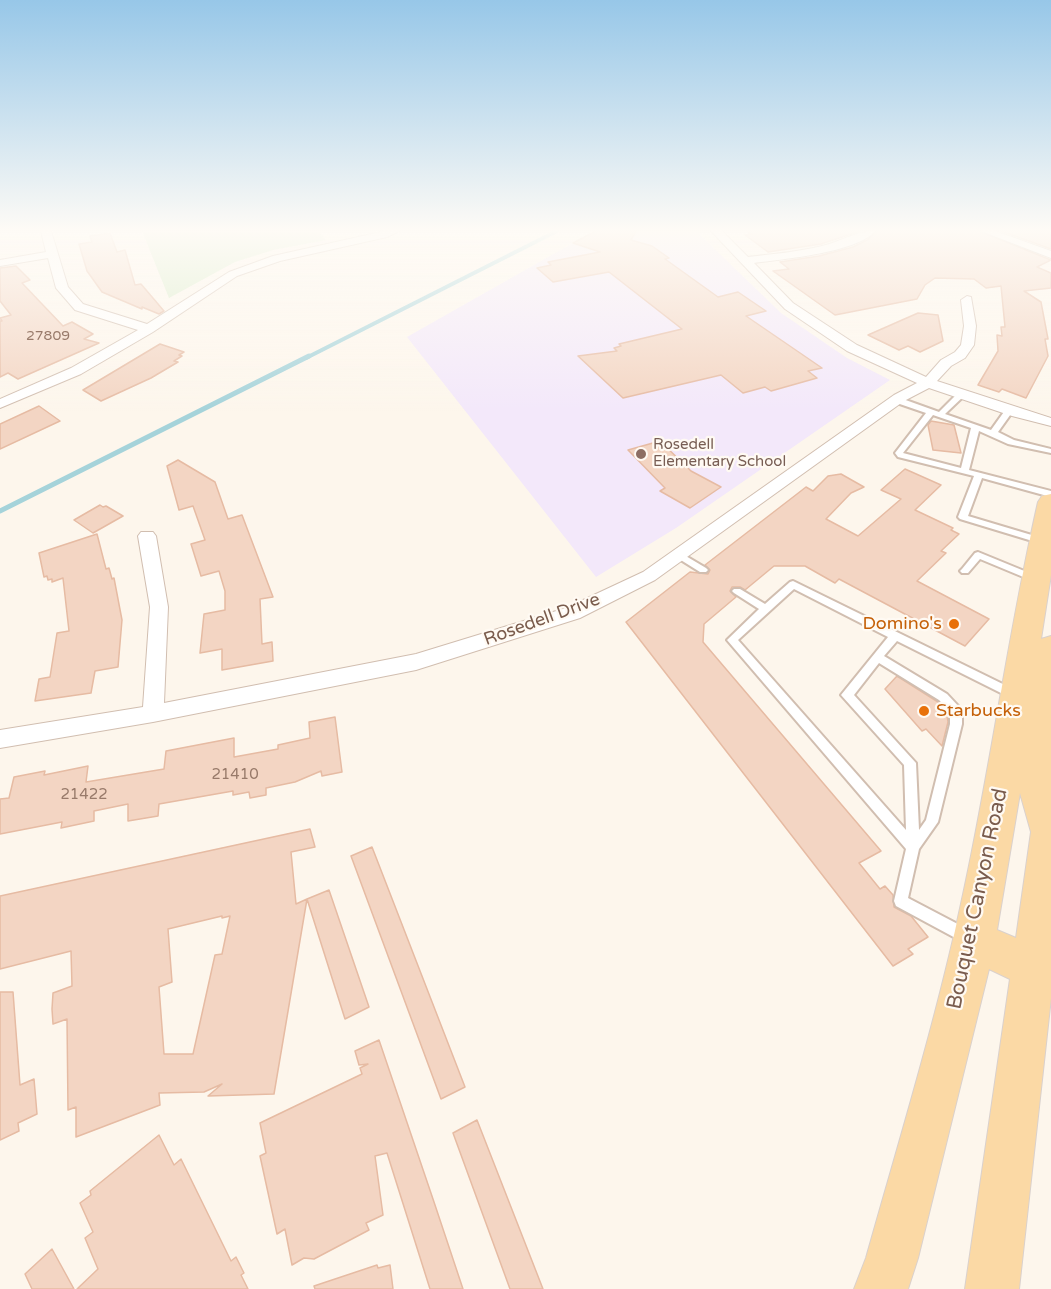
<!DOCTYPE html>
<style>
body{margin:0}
canvas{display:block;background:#fdf6ec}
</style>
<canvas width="1051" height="1289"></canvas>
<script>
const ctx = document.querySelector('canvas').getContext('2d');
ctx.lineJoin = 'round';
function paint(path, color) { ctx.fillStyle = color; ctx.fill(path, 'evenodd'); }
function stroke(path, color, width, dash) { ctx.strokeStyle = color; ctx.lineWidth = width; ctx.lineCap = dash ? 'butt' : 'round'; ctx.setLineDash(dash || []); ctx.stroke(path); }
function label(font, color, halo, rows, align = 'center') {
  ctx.font = font + ' "Varela Round",sans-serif'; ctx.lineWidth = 4.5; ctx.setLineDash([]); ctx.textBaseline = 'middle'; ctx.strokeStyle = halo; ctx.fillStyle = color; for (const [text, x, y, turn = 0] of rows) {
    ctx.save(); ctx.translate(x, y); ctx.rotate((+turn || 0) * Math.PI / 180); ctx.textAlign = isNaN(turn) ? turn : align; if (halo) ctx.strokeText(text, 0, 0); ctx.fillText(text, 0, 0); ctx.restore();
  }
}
const education = new Path2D(`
 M 594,231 L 696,231 L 781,313 L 847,358 L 890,380 L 676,528 L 596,577 L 407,337 Z`);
const green = new Path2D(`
 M 142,231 L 318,231 L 326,240 L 273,250 L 235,262 L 169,298 Z`);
const streamFar1 = new Path2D(`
 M 306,358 L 557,231`);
const stream = new Path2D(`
 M 0,511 L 309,356`);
const building = new Path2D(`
 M 596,231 L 636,231 L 631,240 L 652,246 L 669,258 L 665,259 L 718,297 L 738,292 L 766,311 L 746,316 L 822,368 L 808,371 L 817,378 L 771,391 L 765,387 L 743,393 L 721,375 L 623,398 L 578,356 L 617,351 L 614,348 L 621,346 L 619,344 L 682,329 L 609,272 L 553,282 L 537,268 L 551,265 L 548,262 L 600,252 L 573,243 Z
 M 747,231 L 860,231 L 821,244 L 768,252 L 745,235 L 752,234 Z
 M 877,231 L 979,231 L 1051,260 L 1037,267 L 1051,273 L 1051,288 L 1024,291 L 1041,302 L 1048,339 L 1045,339 L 1048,356 L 1026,398 L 1002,389 L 999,392 L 978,385 L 998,351 L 997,335 L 1002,336 L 1001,327 L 1005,327 L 1001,286 L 986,288 L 974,279 L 935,278 L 925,285 L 917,299 L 835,315 L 773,271 L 789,269 L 780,262 L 819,256 L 853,247 L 867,240 Z
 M 1001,231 L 1051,231 L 1051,249 Z
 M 110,233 L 117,252 L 125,250 L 135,285 L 141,284 L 164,311 L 159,314 L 142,307 L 142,309 L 102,292 L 87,271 L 79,244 L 92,242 L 90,236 Z
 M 16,266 L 30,280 L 22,283 L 63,326 L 72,322 L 93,334 L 84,339 L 99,343 L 18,379 L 8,373 L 0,377 L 0,321 L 2,321 L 0,318 L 11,315 L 0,301 L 0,268 Z
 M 918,313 L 938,315 L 943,341 L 920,352 L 908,346 L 899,350 L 868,335 Z
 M 160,344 L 184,352 L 179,355 L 182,356 L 174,361 L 178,362 L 151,378 L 101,401 L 83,390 Z
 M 39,406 L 60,421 L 0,449 L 0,424 Z
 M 931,421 L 954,425 L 961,453 L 933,450 L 928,425 Z
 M 660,441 L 691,471 L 721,487 L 690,508 L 660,491 L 665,488 L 628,450 Z
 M 178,460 L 215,482 L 228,519 L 242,515 L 273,597 L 260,599 L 262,644 L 272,642 L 273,661 L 222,670 L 222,649 L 200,653 L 204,614 L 225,610 L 225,591 L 219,571 L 201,576 L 191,544 L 205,540 L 193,506 L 179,510 L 167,466 Z
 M 905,469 L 941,485 L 915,510 L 953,528 L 951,530 L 959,534 L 941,551 L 946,553 L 917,581 L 989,619 L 965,646 L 839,579 L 835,583 L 805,566 L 774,566 L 745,590 L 740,587 L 732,587 L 730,591 L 736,597 L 704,624 L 703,642 L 881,851 L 859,863 L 880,889 L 885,886 L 893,895 L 894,907 L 911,916 L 928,937 L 908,949 L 913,954 L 893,966 L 626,622 L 690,572 L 708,574 L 710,570 L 705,565 L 797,494 L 806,487 L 813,491 L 828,476 L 841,474 L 864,487 L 851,493 L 826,519 L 858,536 L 901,499 L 881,490 Z
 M 100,505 L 103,507 L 106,506 L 123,516 L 93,533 L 74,520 Z
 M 97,534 L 106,569 L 109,568 L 112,579 L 114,578 L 122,620 L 118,667 L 95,671 L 91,693 L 35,701 L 39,679 L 50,677 L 57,633 L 69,631 L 63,578 L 52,582 L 52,579 L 48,580 L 47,576 L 44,577 L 39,553 Z
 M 897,676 L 938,702 L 946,710 L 948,722 L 942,746 L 926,729 L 922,731 L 885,689 Z
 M 335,717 L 342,772 L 322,776 L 321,771 L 295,782 L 266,788 L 266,795 L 250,798 L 249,792 L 233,795 L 233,791 L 159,804 L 158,816 L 128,821 L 128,804 L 94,811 L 94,821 L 61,828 L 62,822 L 0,834 L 0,799 L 9,798 L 14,777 L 45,771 L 44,775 L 88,766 L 86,782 L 164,769 L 166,751 L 234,738 L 234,757 L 278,749 L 278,745 L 310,738 L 309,722 Z
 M 310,829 L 315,847 L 291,852 L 296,904 L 307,899 L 274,1094 L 208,1096 L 222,1084 L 204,1092 L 159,1093 L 160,1105 L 76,1137 L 76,1107 L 68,1110 L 67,1019 L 53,1024 L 52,1009 L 53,993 L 72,986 L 71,951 L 0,969 L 0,896 ZM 222,916 L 222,918 L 230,916 L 222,954 L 215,955 L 193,1054 L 164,1054 L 159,987 L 172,982 L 168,929 Z
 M 372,847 L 465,1087 L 441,1099 L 351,856 Z
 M 329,890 L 369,1007 L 345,1019 L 307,899 Z
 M 0,992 L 13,992 L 20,1085 L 34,1079 L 37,1114 L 18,1123 L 19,1131 L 0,1140 Z
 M 379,1040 L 434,1202 L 463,1289 L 430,1289 L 387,1153 L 375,1156 L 383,1215 L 366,1223 L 369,1230 L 314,1259 L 304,1258 L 292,1265 L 285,1229 L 277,1234 L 260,1156 L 266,1153 L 260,1123 L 362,1074 L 360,1068 L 368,1064 L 359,1065 L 355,1051 Z
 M 477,1120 L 543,1289 L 510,1289 L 453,1133 Z
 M 159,1135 L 174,1165 L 181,1159 L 231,1261 L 236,1257 L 244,1273 L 241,1275 L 248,1289 L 77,1289 L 98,1269 L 85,1238 L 93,1232 L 80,1203 L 91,1195 L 90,1191 Z
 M 52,1249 L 74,1289 L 32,1289 L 25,1274 Z
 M 377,1265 L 378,1268 L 390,1265 L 393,1289 L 315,1289 L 314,1286 Z`);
const lane = new Path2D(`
 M 959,392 L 966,394 L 945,414 L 991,430 L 1006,409 L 1012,409 L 1013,411 L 998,432 L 1014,440 L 1051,449 L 1051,453 L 1008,444 L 979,431 L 969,470 L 1051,491 L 1051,497 L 982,478 L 968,516 L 1045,539 L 1047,541 L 1045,543 L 1039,543 L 960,519 L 958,517 L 974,476 L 898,457 L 895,453 L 926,413 L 894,402 L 894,398 L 900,398 L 939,412 ZM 933,415 L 971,428 L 961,468 L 903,453 Z
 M 679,552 L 706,568 L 708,570 L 706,572 L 700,572 L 676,557 L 674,555 L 676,553 Z
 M 978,552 L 1039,577 L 1041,579 L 1039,581 L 1033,581 L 980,559 L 968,573 L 962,573 L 960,571 L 962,569 L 975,553 Z
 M 793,581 L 1019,692 L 1021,695 L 1019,698 L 1011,698 L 897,641 L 884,656 L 947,694 L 962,710 L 962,724 L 938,822 L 919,849 L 908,898 L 971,931 L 973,936 L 971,941 L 966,943 L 961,941 L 896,906 L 894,901 L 906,849 L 727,640 L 759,609 L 734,593 L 732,591 L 734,589 L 740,589 L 765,604 L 790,582 ZM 794,589 L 888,637 L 841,695 L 904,765 L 906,830 L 738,640 ZM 879,663 L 939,700 L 950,711 L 950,724 L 926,820 L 919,830 L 916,763 L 854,695 Z`);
const street = new Path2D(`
 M 41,231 L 51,231 L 68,287 L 83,304 L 147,324 L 229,272 L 273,256 L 385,231 L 399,231 L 387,237 L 280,261 L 237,276 L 153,332 L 81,374 L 0,408 L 0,399 L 71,368 L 138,330 L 75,310 L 56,288 L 48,258 L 0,266 L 0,260 L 46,252 Z
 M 711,231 L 722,231 L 748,257 C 773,254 798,252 822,246 C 840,242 856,231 875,231 C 856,253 783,259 754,263 L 793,303 L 857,345 L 926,377 L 941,360 L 955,352 L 961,345 L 964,326 L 961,300 L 967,296 L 971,297 L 976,326 L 974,345 L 965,358 L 951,366 L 937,381 L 1051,418 L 1051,426 L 1012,416 L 929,388 L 904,401 L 655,580 L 580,618 L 416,670 L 153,722 L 0,748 L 0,730 L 143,707 L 150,607 L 138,536 L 141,532 L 153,532 L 156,536 L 168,607 L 164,703 L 416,654 L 566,608 L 643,572 L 894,395 L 917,383 L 847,351 L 785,309 Z
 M 981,231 L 995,231 L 1051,251 L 1051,258 Z`);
const primary = new Path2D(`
 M 1051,494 L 1051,575 L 1041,639 L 1051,636 L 1051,998 L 1019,1289 L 965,1289 L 1010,979 L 989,969 L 918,1258 L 908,1289 L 854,1289 L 866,1258 C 901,1134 939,1011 965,885 C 992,758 1009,629 1038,502 L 1042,496 ZM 1020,793 L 1031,832 L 1016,938 L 997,930 Z`);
const markers = [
 [641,454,6,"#8d6e63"],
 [954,624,6,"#e8710a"],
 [924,711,6,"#e8710a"]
];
const farNumbernames = [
 ["27809",48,336]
];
const farEducationnames = [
 ["Rosedell",653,445],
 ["Elementary School",653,462]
];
const numberNames = [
 ["21410",235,775],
 ["21422",84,795]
];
const streetNames = [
 ["Rosedell Drive",542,620,-20]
];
const foodNames = [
 ["Domino's",942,624],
 ["Starbucks",936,711,"left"]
];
const nearStreetnames = [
 ["Bouquet Canyon Road",978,899,-78]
];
paint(education, '#f3e8fa');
paint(green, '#d8ecc9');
stroke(streamFar1, '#a5d3da', 4);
stroke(stream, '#a5d3da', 5);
paint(building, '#f3d5c3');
stroke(building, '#e6bba3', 1.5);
stroke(lane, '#d1beb0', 4);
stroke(street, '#d1beb0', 2);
stroke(primary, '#dad1cd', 2);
paint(lane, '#fff');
paint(street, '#fff');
paint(primary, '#fbd9a5');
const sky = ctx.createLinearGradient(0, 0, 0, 411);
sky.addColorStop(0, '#97c7e8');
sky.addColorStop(0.56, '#fefbf6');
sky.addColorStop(1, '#fefbf600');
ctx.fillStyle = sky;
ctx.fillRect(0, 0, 1051, 411);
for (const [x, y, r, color] of markers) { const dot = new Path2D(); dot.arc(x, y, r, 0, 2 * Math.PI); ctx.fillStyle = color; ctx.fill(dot); stroke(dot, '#fffaf3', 2); }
label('14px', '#987a6a', null, farNumbernames);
label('15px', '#785e54', '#fffaf3', farEducationnames, 'left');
label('15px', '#987a6a', null, numberNames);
label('18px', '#7a5c4d', '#fffaf3', streetNames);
label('18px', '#c56008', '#fffaf3', foodNames, 'right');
label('21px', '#7a5c4d', '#fffaf3', nearStreetnames);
</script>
